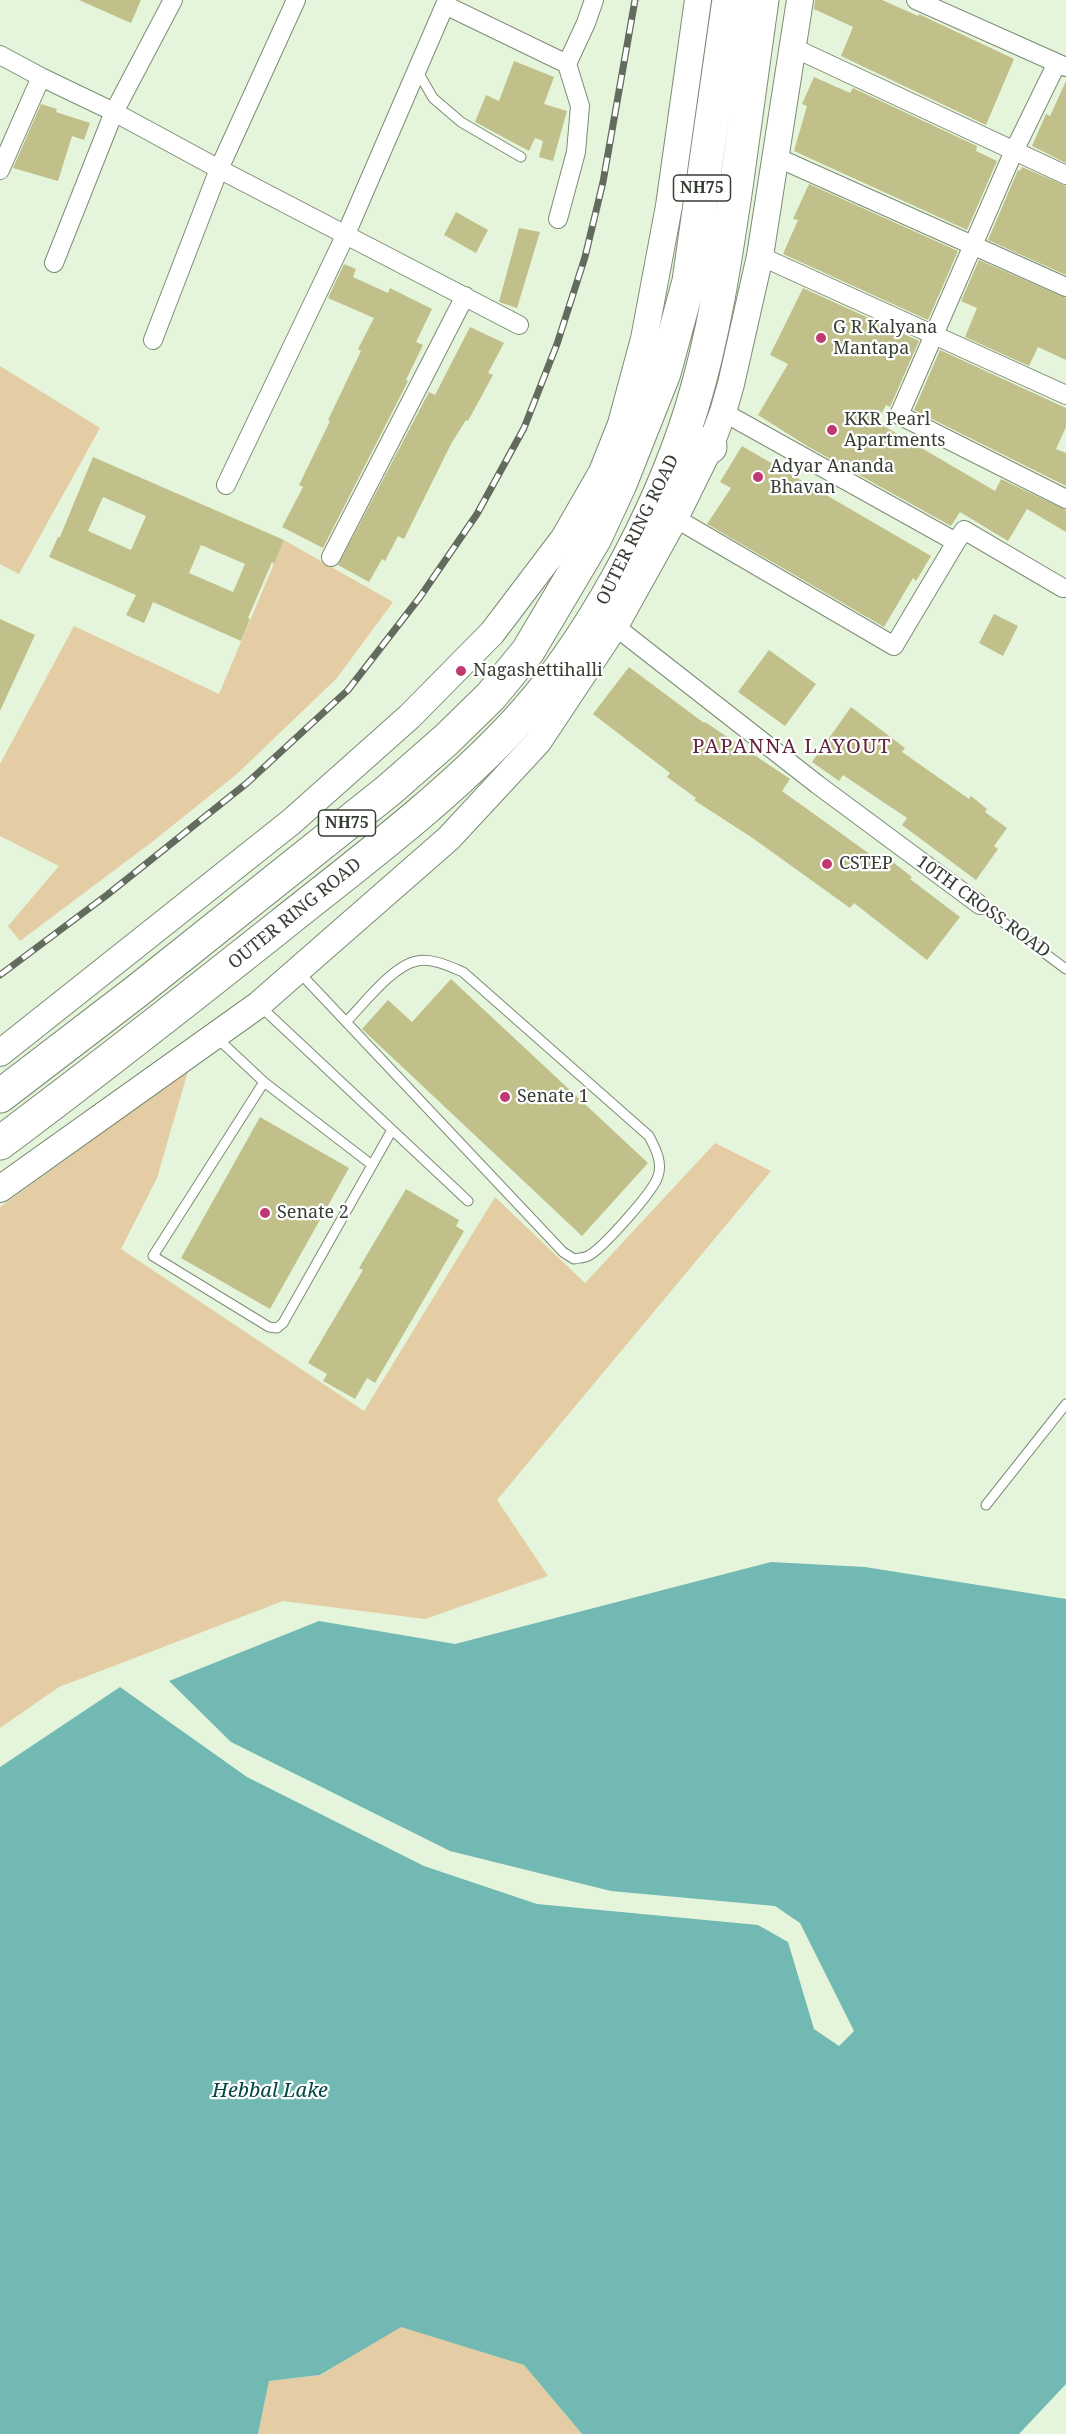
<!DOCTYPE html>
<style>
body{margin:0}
canvas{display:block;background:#e4f5db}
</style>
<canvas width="1066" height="2434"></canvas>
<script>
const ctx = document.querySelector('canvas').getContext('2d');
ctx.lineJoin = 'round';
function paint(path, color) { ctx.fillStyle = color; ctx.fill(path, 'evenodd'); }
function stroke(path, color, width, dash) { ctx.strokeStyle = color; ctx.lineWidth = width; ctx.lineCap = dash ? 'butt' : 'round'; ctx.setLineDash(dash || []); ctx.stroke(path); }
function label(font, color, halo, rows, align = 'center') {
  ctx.font = font + ' "Noto Serif",serif'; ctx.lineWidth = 4.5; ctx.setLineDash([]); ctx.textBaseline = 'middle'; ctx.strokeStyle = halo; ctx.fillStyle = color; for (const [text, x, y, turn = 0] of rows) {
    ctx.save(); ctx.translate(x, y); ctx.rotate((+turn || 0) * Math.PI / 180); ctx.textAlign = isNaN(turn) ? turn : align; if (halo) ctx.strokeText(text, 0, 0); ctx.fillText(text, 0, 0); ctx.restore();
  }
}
const green = new Path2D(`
 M 0,366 L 100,428 L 19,574 L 0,564 Z
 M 284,540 L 393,602 L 337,678 L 238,773 L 152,842 L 20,941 L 8,926 L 59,866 L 0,836 L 0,764 L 74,626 L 219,694 Z
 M 188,1071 L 157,1178 L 121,1249 L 364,1411 L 495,1197 L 585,1283 L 715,1143 L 771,1171 L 497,1500 L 548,1576 L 425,1619 L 283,1601 L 59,1687 L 0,1728 L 0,1207 Z
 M 401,2326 L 524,2365 L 582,2434 L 258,2434 L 269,2381 L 321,2375 Z`);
const water = new Path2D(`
 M 771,1562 L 865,1567 L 1066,1599 L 1066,2384 L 1019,2434 L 582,2434 L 524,2365 L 401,2327 L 320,2375 L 269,2381 L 258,2434 L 0,2434 L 0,1767 L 120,1687 L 247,1777 L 424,1866 L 537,1904 L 758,1925 L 788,1942 L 814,2029 L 839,2046 L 854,2031 L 800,1923 L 775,1906 L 611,1891 L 450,1851 L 231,1742 L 169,1681 L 319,1621 L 455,1644 Z`);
const building = new Path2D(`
 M 79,0 L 141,0 L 131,23 Z
 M 815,0 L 882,0 L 918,16 L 919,14 L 925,17 L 1014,59 L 986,125 L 841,56 L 853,27 L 814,9 Z
 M 514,61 L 554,77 L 544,104 L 567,111 L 553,161 L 539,157 L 543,141 L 535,138 L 529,151 L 475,122 L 486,95 L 499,101 Z
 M 814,77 L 850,93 L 853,88 L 977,146 L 976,151 L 997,161 L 967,230 L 794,151 L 807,106 L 802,104 Z
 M 1066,81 L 1066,163 L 1032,146 L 1046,114 L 1050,116 Z
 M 41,104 L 57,109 L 56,112 L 90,123 L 84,140 L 72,136 L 58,181 L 13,168 Z
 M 1022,167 L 1066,186 L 1066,275 L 988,240 L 1018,170 L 1020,171 Z
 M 809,184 L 958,251 L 928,320 L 783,254 L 798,220 L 793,219 Z
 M 456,212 L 488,230 L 476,253 L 444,235 Z
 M 519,228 L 540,232 L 517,308 L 499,302 Z
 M 979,260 L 1066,298 L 1066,360 L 1038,347 L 1029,366 L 965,337 L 977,308 L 961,301 Z
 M 344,264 L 356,269 L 353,277 L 388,293 L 390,288 L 432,309 L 416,342 L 423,345 L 406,380 L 408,381 L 323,548 L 282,527 L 303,487 L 299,485 L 330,421 L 328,420 L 361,351 L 358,349 L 374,318 L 328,298 Z
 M 803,288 L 919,341 L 890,407 L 886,405 L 877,422 L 995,491 L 1001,479 L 1066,510 L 1066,532 L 1027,509 L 1008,541 L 960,512 L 951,526 L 807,446 L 758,415 L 788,364 L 770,355 Z
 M 470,327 L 504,343 L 488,373 L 493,375 L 468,421 L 466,420 L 451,444 L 404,539 L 398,536 L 385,561 L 382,559 L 369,582 L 338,565 L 429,392 L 435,395 Z
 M 940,350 L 1066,408 L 1066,427 L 1056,449 L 1066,453 L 1066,486 L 914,410 Z
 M 742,446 L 931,556 L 916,581 L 913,578 L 884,627 L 707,524 L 731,488 L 720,482 Z
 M 93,457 L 284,540 L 274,564 L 272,562 L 248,618 L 250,619 L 241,641 L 153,602 L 144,623 L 126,615 L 136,595 L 49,557 L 58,537 L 60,537 ZM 103,497 L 146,516 L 131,550 L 88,531 ZM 201,545 L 245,564 L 233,592 L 189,573 Z
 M 994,614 L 1018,626 L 1003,656 L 979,643 Z
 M 0,619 L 35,635 L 0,711 Z
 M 769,650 L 816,684 L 785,726 L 738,692 Z
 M 629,667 L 704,723 L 705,722 L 790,779 L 782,791 L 885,865 L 889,859 L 912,877 L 910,879 L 960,917 L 927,960 L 854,903 L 850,908 L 754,839 L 694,800 L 696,798 L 667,777 L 670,773 L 593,714 Z
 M 851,707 L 905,748 L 902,752 L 969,799 L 971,796 L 987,809 L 985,812 L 1007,828 L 994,846 L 998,849 L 976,880 L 902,825 L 907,818 L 843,775 L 839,781 L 812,762 Z
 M 451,979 L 648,1163 L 582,1236 L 362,1029 L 388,1000 L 412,1022 Z
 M 260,1117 L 349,1168 L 270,1309 L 181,1258 Z
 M 406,1189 L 459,1220 L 456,1226 L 464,1231 L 375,1383 L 367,1378 L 355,1399 L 323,1381 L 327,1374 L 308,1363 L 363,1270 L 359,1268 Z`);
const lane = new Path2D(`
 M 418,72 L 433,98 L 461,122 L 521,157
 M 980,905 L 1066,969
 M 298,971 L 563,1252 L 574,1259 C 578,1258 584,1258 588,1256 C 602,1249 654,1191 658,1176 C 663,1162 655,1148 649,1136 L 463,972 C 449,966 432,958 417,961 C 393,965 363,1005 346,1022
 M 260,1006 L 468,1201
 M 216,1037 L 264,1082 L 153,1256 L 269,1327 L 277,1328 L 283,1323 L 392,1130
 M 264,1082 L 372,1165
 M 986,1505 L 1066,1404`);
const street = new Path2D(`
 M 447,0 L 445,5 L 567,64
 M 916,0 L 1066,67
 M 792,47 L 1066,175
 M 0,55 L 41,77 L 114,112 L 219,169 L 519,325
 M 1057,63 L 1014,151 L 899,415 L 1066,499
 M 776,157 L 1066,287
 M 0,170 L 41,77
 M 558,219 L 576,152 L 580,106 L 567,64 L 586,23 L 594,0
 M 760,256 L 1066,395
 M 54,263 L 114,112 L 173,0
 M 153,340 L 219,169 L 296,0
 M 226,485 L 346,234 L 445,5
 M 675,518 L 894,646 L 956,542 L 723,412
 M 956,542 L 964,530 L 1063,588
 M 331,557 L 465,296
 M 607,620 L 818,785 L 980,905`);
const secondary = new Path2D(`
 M 0,1053 L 291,822 L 409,717 L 492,633 L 564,538 L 602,472 L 621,424 L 644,339 L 669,206 L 698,0
 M 0,1189 L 258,1005 L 449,838 L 538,742 L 615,626 L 675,518 L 710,447 L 723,412 L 731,384 L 760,256 L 800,0`);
const highway = new Path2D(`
 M 682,437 L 710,447
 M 0,1096 L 137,991 L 389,790 L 446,740 L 491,696 L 528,651 L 595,538 L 620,484 L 664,373 L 689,281 L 729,0
 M 0,1143 C 95,1072 188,999 281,925 C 360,862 442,801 512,727 C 589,646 659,514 692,407 C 714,335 725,261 736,187 C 745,124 753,62 762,0`);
const rail = new Path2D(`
 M 0,975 L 107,895 L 247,783 L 348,690 L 420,597 L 477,514 L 524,428 L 557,344 L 585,257 L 603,182 L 635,0`);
const markers = [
 [821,338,6,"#c23972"],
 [832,430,6,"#c23972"],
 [758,477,6,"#c23972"],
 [461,671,6,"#c23972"],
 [827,864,6,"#c23972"],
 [505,1097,6,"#c23972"],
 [265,1213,6,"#c23972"]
];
const shields = [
 [702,188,57],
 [347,823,57]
];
const shieldNames = [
 ["NH75",702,188],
 ["NH75",347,823]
];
const poiNames = [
 ["G R Kalyana",833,328],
 ["Mantapa",833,349],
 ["KKR Pearl",844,420],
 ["Apartments",844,441],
 ["Adyar Ananda",770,467],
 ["Bhavan",770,488],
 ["Nagashettihalli",473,671],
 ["CSTEP",839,864],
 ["Senate 1",517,1097],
 ["Senate 2",277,1213]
];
const streetNames = [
 ["OUTER RING ROAD",638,530,-64],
 ["10TH CROSS ROAD",983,907,36],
 ["OUTER RING ROAD",295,914,-39]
];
const neighbourhoodNames = [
 ["PAPANNA LAYOUT",792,747]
];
const waterNames = [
 ["Hebbal Lake",270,2091]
];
paint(green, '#e4cca4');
paint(water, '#72b9b3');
paint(building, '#c1c08a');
stroke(lane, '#7d8c75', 11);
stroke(street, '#7d8c75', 20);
stroke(secondary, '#7d8c75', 28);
stroke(highway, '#7d8c75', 35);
stroke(lane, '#fff', 9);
stroke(street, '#fff', 18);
stroke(secondary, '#fff', 26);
stroke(highway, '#fff', 33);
stroke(rail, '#626b5d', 7);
stroke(rail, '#fff', 4.5, [14]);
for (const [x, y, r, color] of markers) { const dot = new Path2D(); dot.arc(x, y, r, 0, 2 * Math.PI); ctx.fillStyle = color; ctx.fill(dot); stroke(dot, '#fff', 2); }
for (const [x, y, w] of shields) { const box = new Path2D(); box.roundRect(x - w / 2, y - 13, w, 26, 4.5); ctx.fillStyle = '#fff'; ctx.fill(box); stroke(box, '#373e34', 1.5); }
label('bold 16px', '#373e34', null, shieldNames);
label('18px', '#373e34', '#fff', poiNames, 'left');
label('18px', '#373e34', '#fff', streetNames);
ctx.letterSpacing = '1.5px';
label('20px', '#64223c', '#fff', neighbourhoodNames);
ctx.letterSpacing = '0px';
label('italic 20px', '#024743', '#fff', waterNames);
</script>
